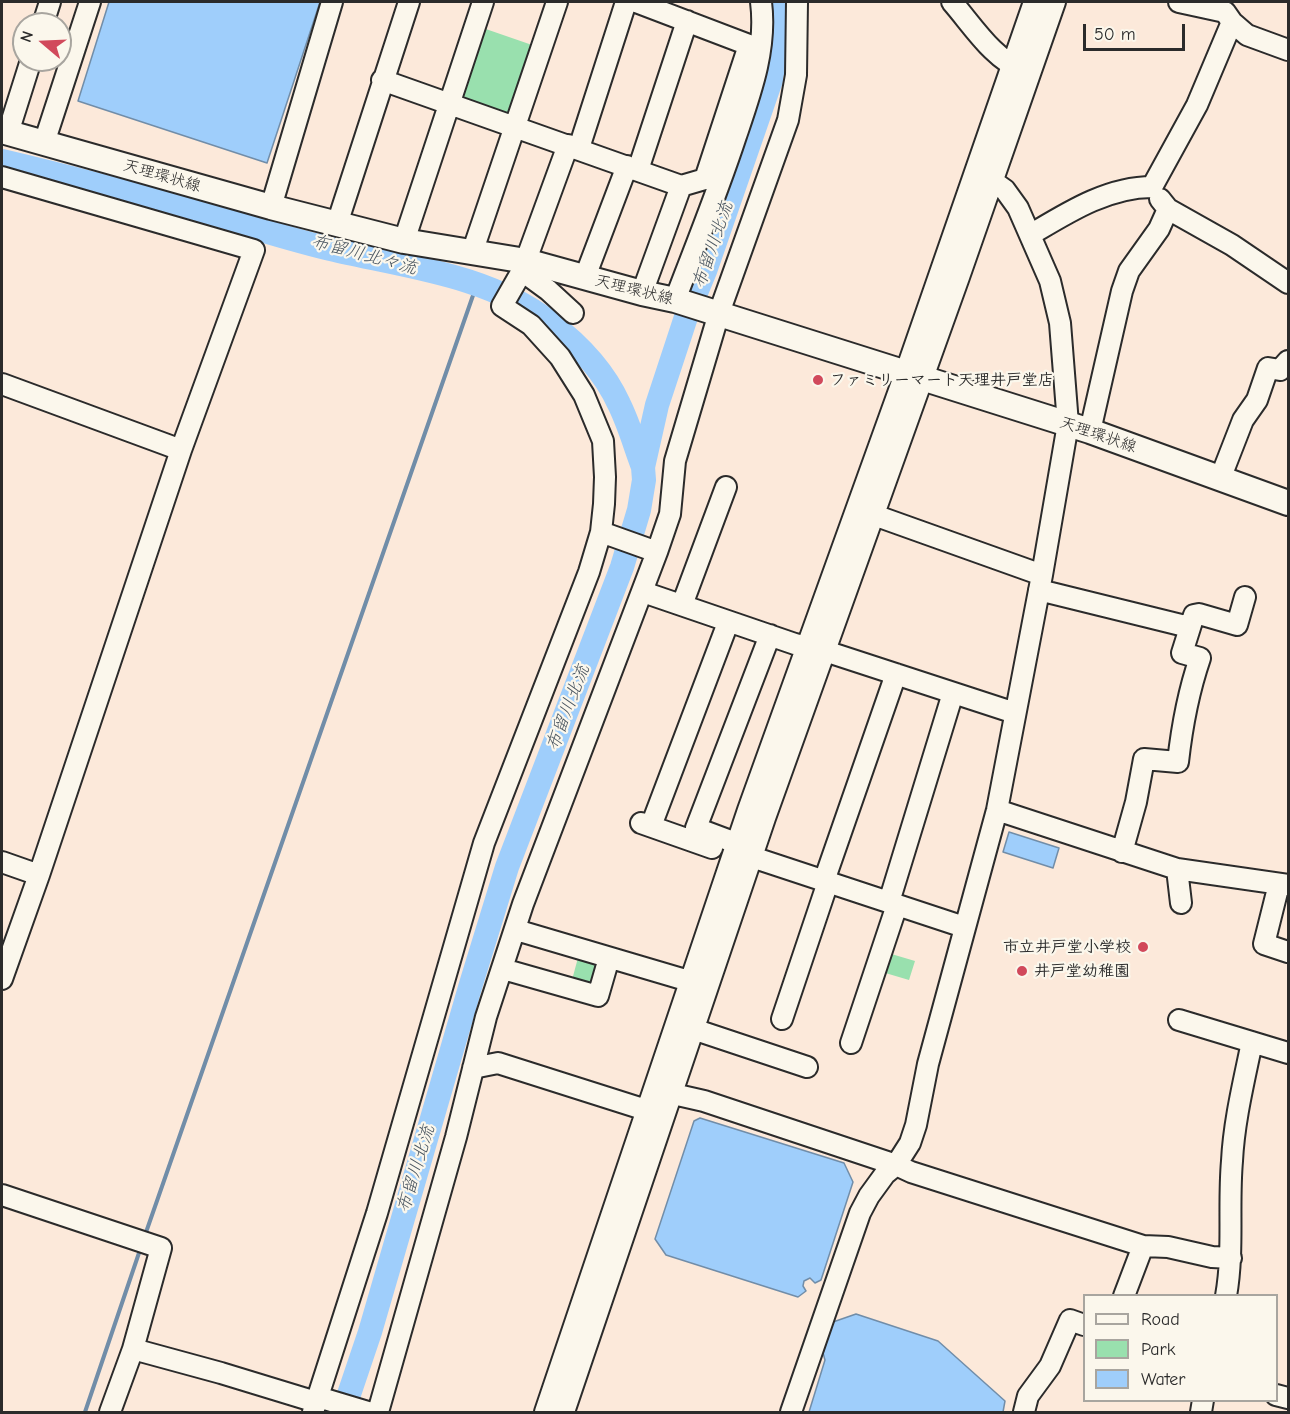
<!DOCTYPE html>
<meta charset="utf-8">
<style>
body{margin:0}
#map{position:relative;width:1290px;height:1414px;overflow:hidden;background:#fce9da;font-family:"Comic Neue",sans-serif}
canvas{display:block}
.frame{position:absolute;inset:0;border:3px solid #2b2b2b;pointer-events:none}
.legend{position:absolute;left:1083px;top:1294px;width:195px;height:108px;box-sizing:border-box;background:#fbf7ec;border:2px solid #a8a59f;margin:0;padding:8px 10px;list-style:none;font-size:18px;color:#2b2b2b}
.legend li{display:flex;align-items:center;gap:12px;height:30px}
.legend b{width:30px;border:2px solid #a8a59f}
.north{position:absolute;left:12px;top:12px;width:60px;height:60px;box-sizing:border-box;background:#fbf7ec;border:2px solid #a8a59f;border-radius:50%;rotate:289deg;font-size:16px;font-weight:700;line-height:24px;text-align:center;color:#2b2b2b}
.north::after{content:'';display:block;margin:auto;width:21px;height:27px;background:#d1495b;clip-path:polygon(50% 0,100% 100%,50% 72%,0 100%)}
.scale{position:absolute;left:1083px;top:24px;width:102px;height:27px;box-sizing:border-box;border:3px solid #2b2b2b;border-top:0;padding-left:8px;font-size:18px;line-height:21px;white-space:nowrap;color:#2b2b2b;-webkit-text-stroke:4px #fbf7ec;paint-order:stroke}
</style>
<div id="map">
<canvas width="1290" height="1414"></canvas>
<div class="frame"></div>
<ul class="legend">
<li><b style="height:8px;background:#fbf7ec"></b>Road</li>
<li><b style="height:16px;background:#99e0ae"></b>Park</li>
<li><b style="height:16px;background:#9fcefb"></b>Water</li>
</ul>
<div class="north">N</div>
<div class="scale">50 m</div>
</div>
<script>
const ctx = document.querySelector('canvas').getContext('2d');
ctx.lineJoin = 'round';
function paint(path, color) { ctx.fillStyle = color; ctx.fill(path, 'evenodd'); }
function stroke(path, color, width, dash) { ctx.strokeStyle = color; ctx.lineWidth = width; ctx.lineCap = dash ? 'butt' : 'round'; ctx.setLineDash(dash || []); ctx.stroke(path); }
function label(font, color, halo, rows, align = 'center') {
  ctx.font = font + ' "Comic Neue","Klee One",sans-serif'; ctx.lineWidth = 4.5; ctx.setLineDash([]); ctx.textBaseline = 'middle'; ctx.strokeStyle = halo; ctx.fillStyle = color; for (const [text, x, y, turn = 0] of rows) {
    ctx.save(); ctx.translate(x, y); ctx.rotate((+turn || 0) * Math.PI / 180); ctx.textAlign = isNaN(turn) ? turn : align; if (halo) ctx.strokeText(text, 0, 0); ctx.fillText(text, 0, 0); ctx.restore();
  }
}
const green = new Path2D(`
 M 480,27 L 535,46 L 513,108 L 507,113 L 461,98 Z
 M 888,953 L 915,961 L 909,980 L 882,972 Z
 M 579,954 L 595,958 L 599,967 L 595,981 L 587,986 L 572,980 Z`);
const water = new Path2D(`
 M 109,2 L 320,2 L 267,163 L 78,101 Z
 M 1009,832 L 1059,848 L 1053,868 L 1003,852 Z
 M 700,1118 L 844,1163 L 853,1182 L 821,1280 L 815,1283 L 810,1278 L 804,1281 L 803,1286 L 806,1291 L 798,1297 L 666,1255 L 655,1239 L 694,1121 Z
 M 856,1314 L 938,1341 L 1005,1401 L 1003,1412 L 809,1412 L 825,1360 L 823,1353 L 833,1322 Z`);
const stream = new Path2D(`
 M 144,1238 L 477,284
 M 85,1412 L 141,1247`);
const river = new Path2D(`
 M 2,161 C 74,178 145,197 217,217 C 256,228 295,241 335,250 C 407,267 488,275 549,322 C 577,343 604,371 619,404 C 629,424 635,446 643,467
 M 343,1412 L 370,1332 L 471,984 L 507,867 L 622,567 L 639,510 L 644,480 L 643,467 L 657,405 L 686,317 L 705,271 L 771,80 L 779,27 L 778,2`);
const minor = new Path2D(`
 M 952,2 C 973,26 993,59 1024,71
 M 1179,2 L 1225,12 L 1232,22 L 1247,35 L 1288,50
 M 43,24 L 50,2
 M 382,80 L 681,186 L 705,179 L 749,45 L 636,2
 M 8,133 L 31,60
 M 44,143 L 90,2
 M 579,148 L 626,2
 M 638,170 L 687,21
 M 2,177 L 254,250 L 181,450 L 39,875 L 2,979
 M 1152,187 L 1197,105 L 1232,22
 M 1160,199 L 1168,209 L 1232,245 L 1288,283
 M 271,207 L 332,2
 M 337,224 L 409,2
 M 1030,235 C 1067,213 1107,187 1152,187
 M 404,241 L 483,2
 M 472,253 L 557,2
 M 522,271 L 548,290 L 573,313
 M 585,277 L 627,166
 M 642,293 L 681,186
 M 675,300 C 696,245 718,191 736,136 C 751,92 767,48 761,2
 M 2,384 L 181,450
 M 1090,431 L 1122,291 L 1129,271 L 1159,229 L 1168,209
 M 1220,479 L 1243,420 L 1257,400 L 1268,368 L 1280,370 L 1288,361
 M 874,515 L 1042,575
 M 601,532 L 657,552
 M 1039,590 L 1189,627
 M 643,592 L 795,644 L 825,651 L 1015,713
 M 682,605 L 726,487
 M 997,810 L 1177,869 L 1181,903
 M 641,823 L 712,848
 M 651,826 L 726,628
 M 736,843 L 696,828 L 770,635
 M 1122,852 L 1136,802 L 1144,759 L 1178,762 C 1182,726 1188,693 1200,658 L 1182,653 L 1194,615 L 1199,614 L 1237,625 L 1245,597
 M 752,857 L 964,927
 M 2,862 L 39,875
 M 1177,869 L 1288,885
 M 824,881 L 896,674
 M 1279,884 L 1264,944 L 1288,952
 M 889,902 L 953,693
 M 523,932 L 689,981
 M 510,971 L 598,996 L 609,958
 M 782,1019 L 828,882
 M 1179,1020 L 1288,1053
 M 693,1029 L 807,1067
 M 851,1043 L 897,905
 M 473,1068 L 498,1063 L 646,1110
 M 660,1091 L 704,1101 L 896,1165 L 911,1172 L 1143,1246
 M 2,1195 L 161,1248 L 133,1349 L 110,1412
 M 1124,1296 L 1143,1246 L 1168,1247 L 1212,1257 L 1231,1258
 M 1226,1296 C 1234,1251 1228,1206 1232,1161 C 1234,1121 1244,1081 1252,1042
 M 133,1349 L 221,1373 L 316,1402
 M 1276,1395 L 1288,1398
 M 318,1397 L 368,1412
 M 313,1412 L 377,1213 L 484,843 L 589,572 L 601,532 L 604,504 L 605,477 L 603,441 L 584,395 L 560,357 L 531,325 L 502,306 L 522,271 L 568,145
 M 378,1412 L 456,1137 L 486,1017 L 523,904 L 657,552 L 670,514 L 675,461 L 719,313 L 788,120 L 796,75 L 797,2
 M 545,1412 L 748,810 L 905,374 L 1034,2
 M 564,1412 L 765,818 L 959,277 L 1055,2
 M 791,1412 L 860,1213 L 869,1196 L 885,1174 L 896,1165 L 910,1143 L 916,1125 L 928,1064 L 997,810 L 1042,575 L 1068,424 L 1060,323 L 1050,281 L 1018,208 L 1005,190 L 984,175
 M 1024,1412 L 1028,1396 L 1050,1366 L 1070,1320 L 1084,1325
 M 1201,1412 L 1203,1400`);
const major = new Path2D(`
 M 2,131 L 271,207 L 404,241 L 526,261 L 642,293 L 675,300 L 1090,431 L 1288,503`);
const markers = [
 [818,380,6,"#d1495b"],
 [1143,947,6,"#d1495b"],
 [1022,971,6,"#d1495b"]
];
const streetNames = [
 ["天理環状線",162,176,16],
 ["天理環状線",634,290,14],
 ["天理環状線",1098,435,19]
];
const poiNames = [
 ["ファミリーマート天理井戸堂店",830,380],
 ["市立井戸堂小学校",1131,947,"right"],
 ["井戸堂幼稚園",1034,971]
];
const waterNames = [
 ["布留川北流",713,245,-71],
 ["布留川北々流",364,255,15],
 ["布留川北流",568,708,-69],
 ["布留川北流",416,1169,-73]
];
paint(green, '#99e0ae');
paint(water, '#9fcefb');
stroke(water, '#718da8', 1.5);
stroke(stream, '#718da8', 4);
stroke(river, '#9fcefb', 24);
stroke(minor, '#2b2b2b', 24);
stroke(major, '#2b2b2b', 28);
stroke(minor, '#fbf7ec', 20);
stroke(major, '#fbf7ec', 24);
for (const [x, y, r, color] of markers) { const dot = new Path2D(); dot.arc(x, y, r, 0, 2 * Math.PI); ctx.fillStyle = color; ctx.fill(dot); stroke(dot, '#fbf7ec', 2); }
label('16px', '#2b2b2b', '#fbf7ec', streetNames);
label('bold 16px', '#2b2b2b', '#fbf7ec', poiNames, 'left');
label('italic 18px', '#48545f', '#fbf7ec', waterNames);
</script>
